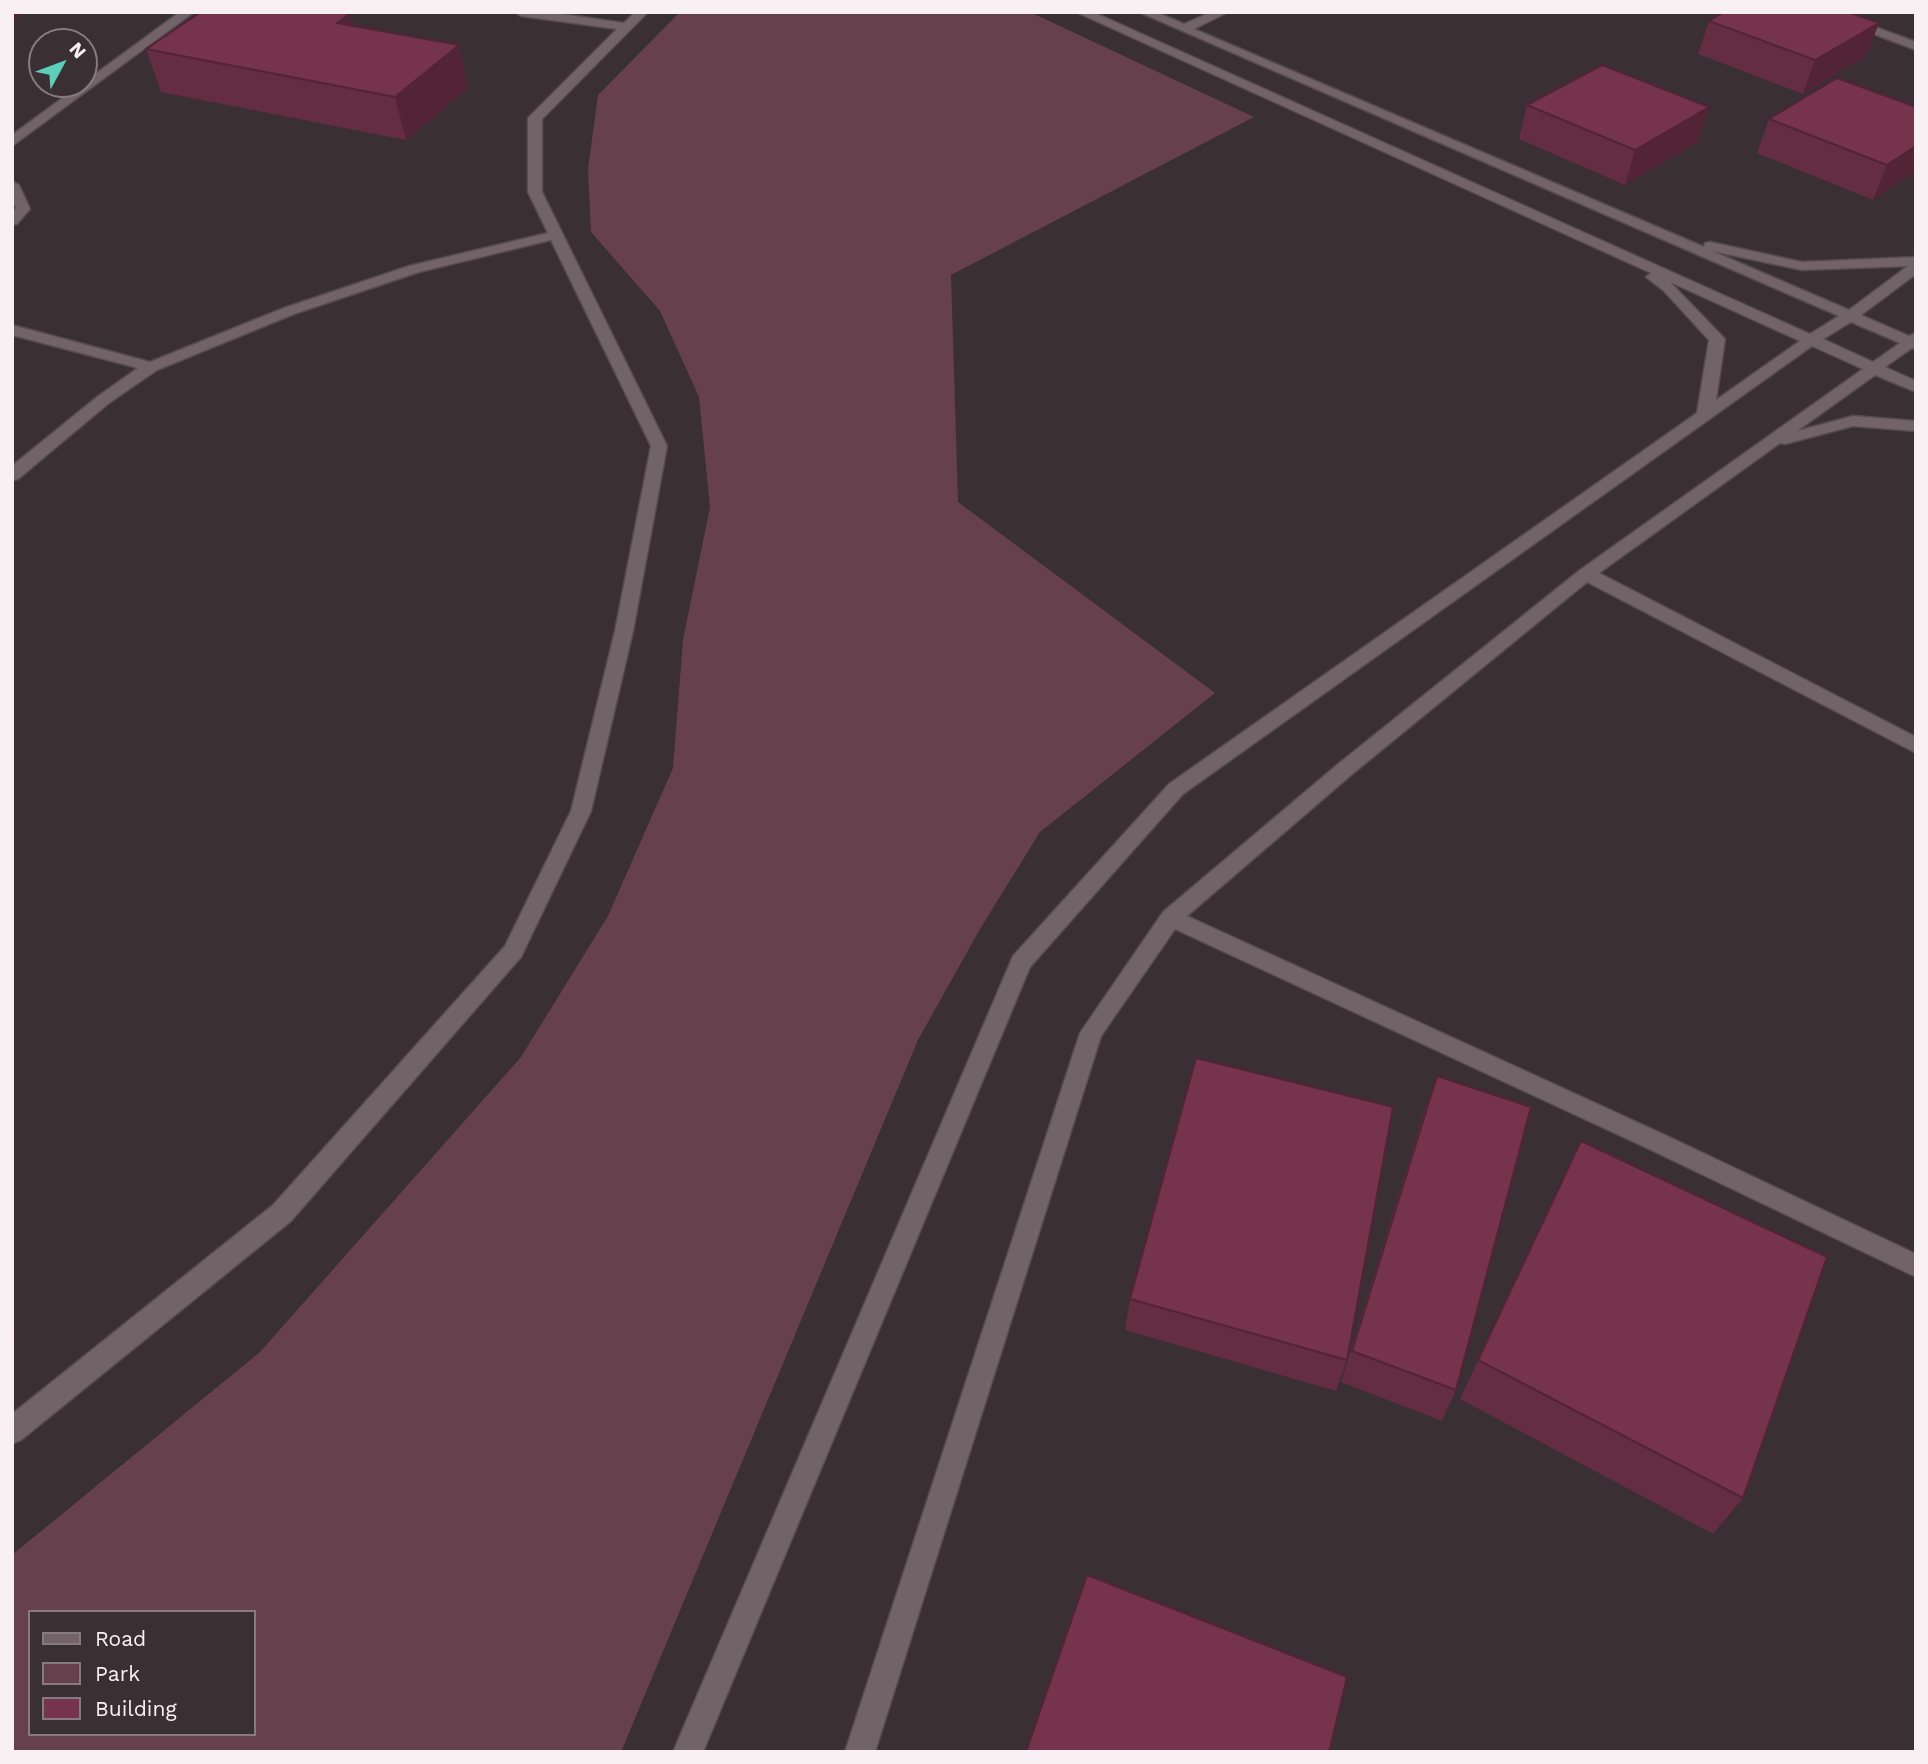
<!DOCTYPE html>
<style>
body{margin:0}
#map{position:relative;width:1928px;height:1764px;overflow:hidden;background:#3a2f32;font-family:"Work Sans",sans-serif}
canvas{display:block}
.frame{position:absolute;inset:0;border:14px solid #f8f0f3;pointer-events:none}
.legend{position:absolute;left:28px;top:1610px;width:228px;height:126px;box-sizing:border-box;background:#3a2f32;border:2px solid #867c7f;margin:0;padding:9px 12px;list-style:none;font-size:21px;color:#f8f0f3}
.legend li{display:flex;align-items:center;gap:14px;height:35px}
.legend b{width:35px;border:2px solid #867c7f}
.north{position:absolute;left:28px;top:28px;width:70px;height:70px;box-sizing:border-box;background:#3a2f32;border:2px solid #867c7f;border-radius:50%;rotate:49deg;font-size:19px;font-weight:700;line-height:28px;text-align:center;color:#f8f0f3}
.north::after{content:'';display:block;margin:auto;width:24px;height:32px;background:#5dceb9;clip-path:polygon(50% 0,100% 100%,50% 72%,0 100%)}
</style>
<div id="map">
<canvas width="1928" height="1764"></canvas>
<div class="frame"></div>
<ul class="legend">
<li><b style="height:9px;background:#716367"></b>Road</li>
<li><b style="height:19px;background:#67404d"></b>Park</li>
<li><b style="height:19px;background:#75344c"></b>Building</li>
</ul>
<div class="north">N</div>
</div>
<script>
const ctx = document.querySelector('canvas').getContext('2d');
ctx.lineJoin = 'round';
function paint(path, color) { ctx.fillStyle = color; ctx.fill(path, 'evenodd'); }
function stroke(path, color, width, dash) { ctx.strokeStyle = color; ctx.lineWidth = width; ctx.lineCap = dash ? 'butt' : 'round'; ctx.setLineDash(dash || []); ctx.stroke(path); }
const green = new Path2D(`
 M 680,12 L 1030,12 L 1254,117 L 951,275 L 958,502 L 1215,693 L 1040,832 L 980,929 L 918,1040 L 621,1752 L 12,1752 L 12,1555 L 260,1352 L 521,1057 L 608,916 L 673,768 L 683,640 L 710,507 L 699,397 L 660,311 L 591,232 L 588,169 L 598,95 ZM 30,1612 L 254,1612 L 254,1734 L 30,1734 Z`);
const minor = new Path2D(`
 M 180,12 L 194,12 L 12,146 L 12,135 Z
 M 515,12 L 548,12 L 624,23 L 635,12 L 648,12 L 542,119 L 542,192 L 667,446 L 633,631 L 591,811 L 521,957 L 291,1221 L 21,1440 L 12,1444 L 12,1414 L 273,1205 L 505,946 L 571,811 L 615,631 L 651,446 L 551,240 L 419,272 L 294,314 L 157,370 L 109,403 L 18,479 L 12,480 L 12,466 L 97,397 L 138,368 L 12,335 L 12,325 L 150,362 L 284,308 L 409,266 L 548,233 L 528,192 L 528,118 L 617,29 L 521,16 Z
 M 1076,12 L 1093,12 L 1810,334 L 1839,316 L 1139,12 L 1156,12 L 1184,24 L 1211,12 L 1228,12 L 1194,29 L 1704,247 L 1705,243 L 1710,242 L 1802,262 L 1916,257 L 1916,274 L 1861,315 L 1909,336 L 1916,333 L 1916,349 L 1912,348 L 1885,367 L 1916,381 L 1916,392 L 1875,375 L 1797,431 L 1853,416 L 1916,421 L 1916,431 L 1853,426 L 1785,444 L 1780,443 L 1599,573 L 1916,737 L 1916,753 L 1587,582 L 1351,775 L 1187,916 L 1665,1135 L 1916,1254 L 1916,1277 L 1649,1149 L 1175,929 L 1101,1036 L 875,1752 L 845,1752 L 1080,1033 L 1163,912 L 1337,765 L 1580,570 L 1863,369 L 1812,346 L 1183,794 L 1030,967 L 703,1752 L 673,1752 L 1013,956 L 1169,784 L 1697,413 L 1709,340 L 1664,291 L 1646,277 L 1651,273 ZM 1712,251 L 1802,270 L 1908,266 L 1849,310 ZM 1670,282 L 1800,341 L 1716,400 L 1725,339 ZM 1851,322 L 1900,343 L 1873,362 L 1823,339 Z
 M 1816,12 L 1834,12 L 1916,42 L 1916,50 Z
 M 12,181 L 19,185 L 30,209 L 17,224 L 12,225 L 12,212 L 16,208 L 12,201 Z`);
const wall = new Path2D(`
 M 1709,21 L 1879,23 L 1866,56 L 1803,94 L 1698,54 Z
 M 352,25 L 468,88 L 406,140 L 161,92 L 146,49 Z
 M 1527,105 L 1698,142 L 1625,185 L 1519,139 Z
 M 1916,107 L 1873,200 L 1757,153 L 1769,119 Z
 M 1437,1076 L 1456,1390 L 1442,1421 L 1341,1382 L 1425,1110 Z
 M 1581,1141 L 1743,1498 L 1713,1534 L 1460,1399 Z
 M 1130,1299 L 1347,1360 L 1336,1391 L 1125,1330 Z`);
const shadedWall = new Path2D(`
 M 12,12 L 25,12 L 12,21 Z
 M 349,14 L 360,56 L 337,23 Z
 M 1879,23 L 1866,56 L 1803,94 L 1815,60 Z
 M 459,45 L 468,88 L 406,140 L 395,97 Z
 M 1709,107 L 1698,142 L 1625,185 L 1635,150 Z
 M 1916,146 L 1916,171 L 1873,200 L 1887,165 Z
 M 12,1326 L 17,1337 L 12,1340 Z`);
const building = new Path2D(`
 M 201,12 L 340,12 L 349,14 L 337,23 L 459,45 L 395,97 L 146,49 Z
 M 1724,12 L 1848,12 L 1879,23 L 1815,60 L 1709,21 Z
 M 1602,65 L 1709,107 L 1635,150 L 1527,105 Z
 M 1837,78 L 1916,107 L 1916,146 L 1887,165 L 1769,119 Z
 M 1196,1058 L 1393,1107 L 1347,1360 L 1130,1299 Z
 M 1437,1076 L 1531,1107 L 1456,1390 L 1352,1351 Z
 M 1581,1141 L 1827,1257 L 1743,1498 L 1478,1360 Z
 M 1087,1575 L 1347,1677 L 1329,1752 L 1026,1752 Z`);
paint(green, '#67404d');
stroke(minor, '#554b4e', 3);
paint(minor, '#716367');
paint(wall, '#652d41');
paint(shadedWall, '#522435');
paint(building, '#75344c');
stroke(building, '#522435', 2);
</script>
